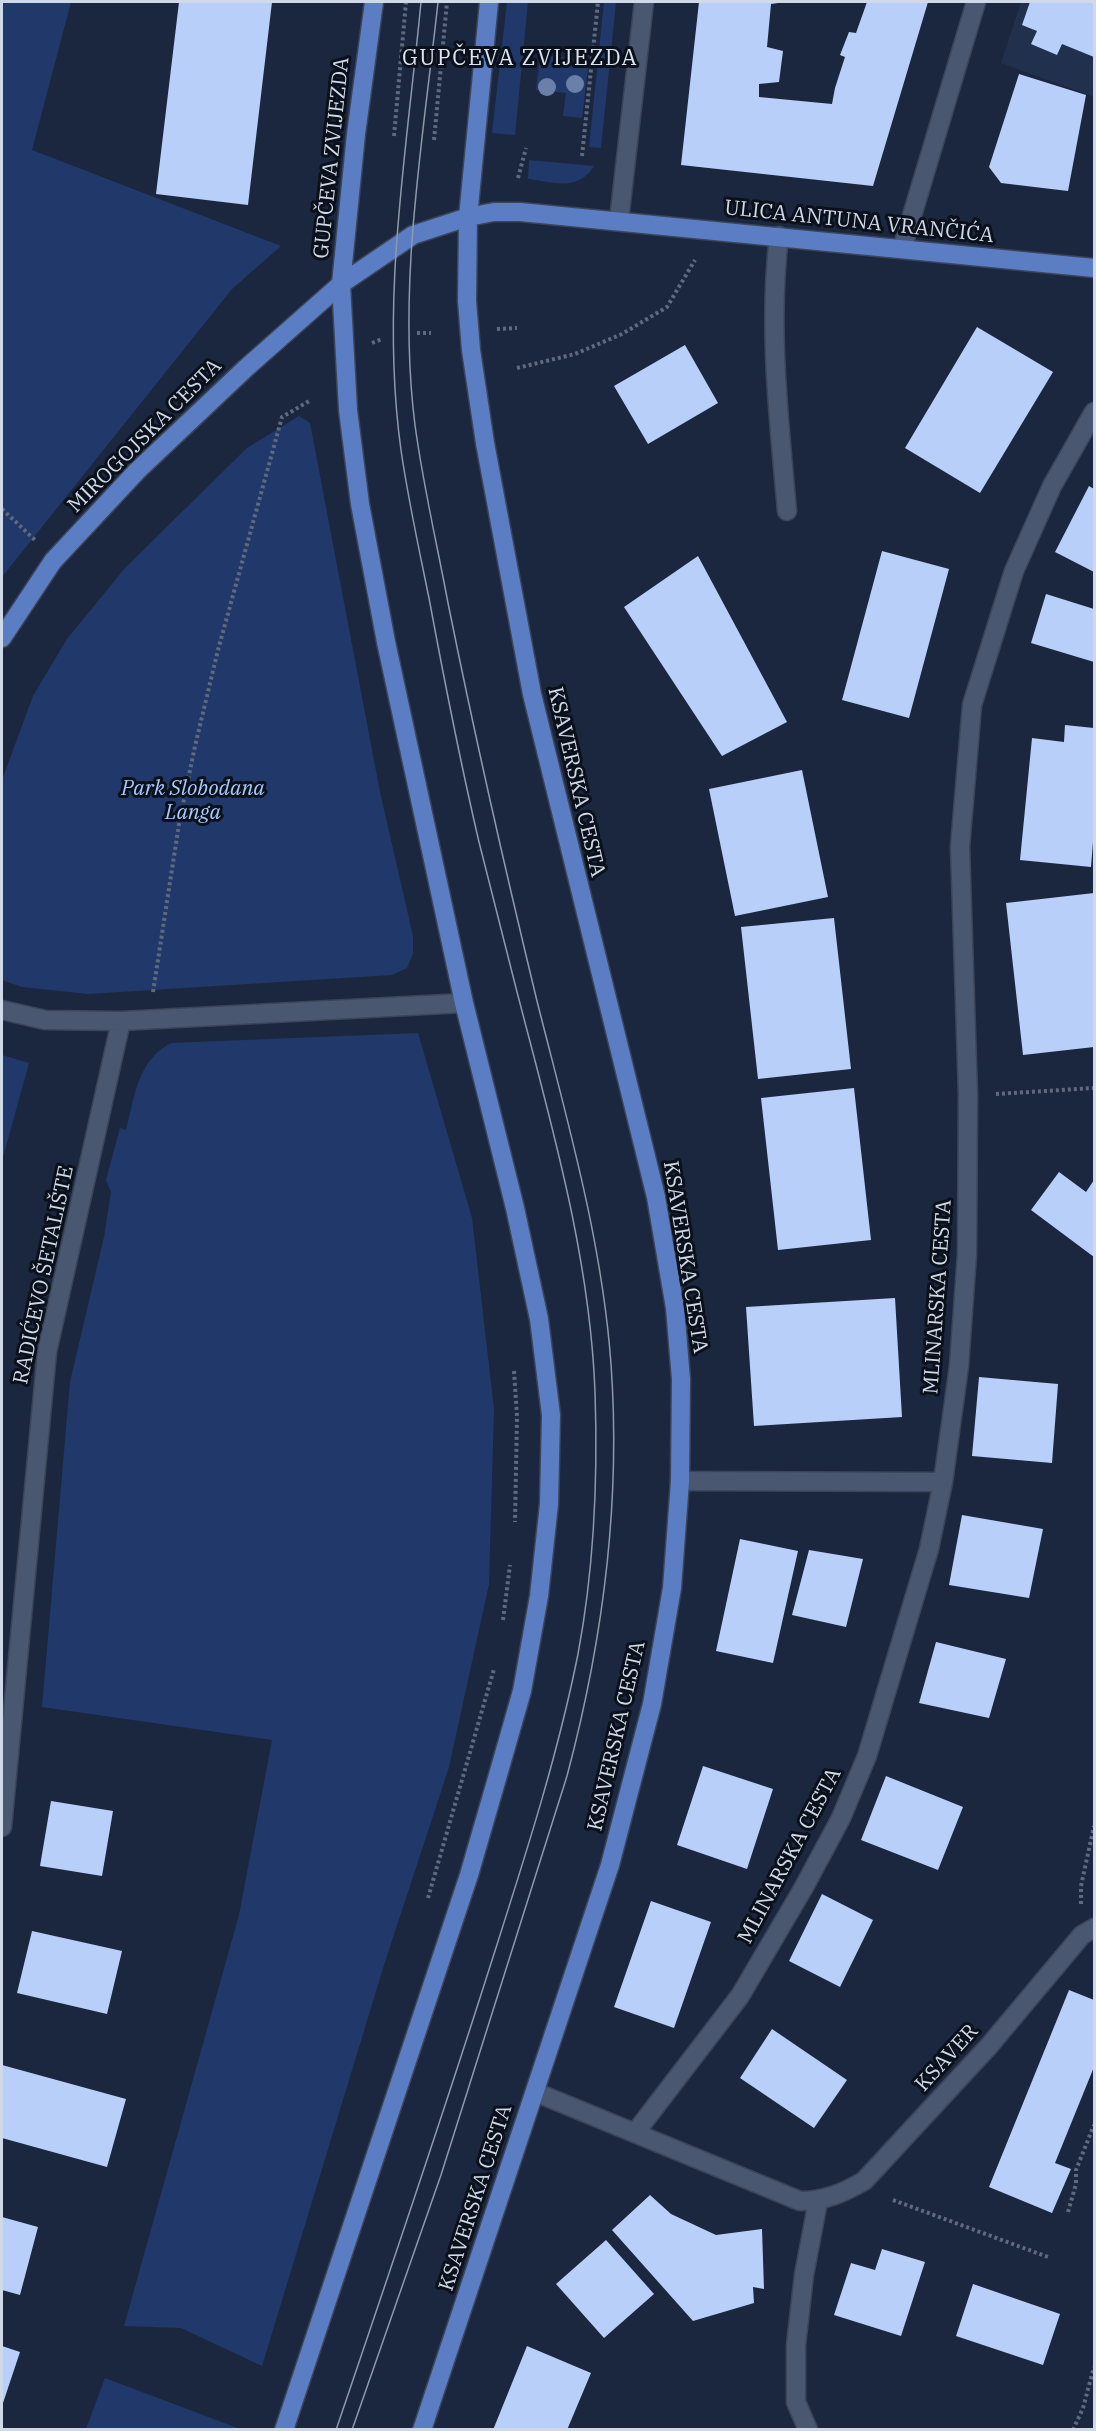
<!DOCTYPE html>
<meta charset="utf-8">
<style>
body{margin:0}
#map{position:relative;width:1096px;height:2431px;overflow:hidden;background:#1b273f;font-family:"IBM Plex Serif",serif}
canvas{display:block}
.frame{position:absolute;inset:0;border:3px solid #d0d9e8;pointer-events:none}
</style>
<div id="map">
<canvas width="1096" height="2431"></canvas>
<div class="frame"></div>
</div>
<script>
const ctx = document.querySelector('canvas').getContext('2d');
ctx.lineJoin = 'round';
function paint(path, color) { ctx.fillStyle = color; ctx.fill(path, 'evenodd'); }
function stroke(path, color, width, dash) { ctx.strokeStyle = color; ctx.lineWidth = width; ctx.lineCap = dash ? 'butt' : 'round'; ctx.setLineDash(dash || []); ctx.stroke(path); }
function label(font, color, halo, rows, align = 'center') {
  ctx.font = font + ' "IBM Plex Serif",serif'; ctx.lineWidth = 6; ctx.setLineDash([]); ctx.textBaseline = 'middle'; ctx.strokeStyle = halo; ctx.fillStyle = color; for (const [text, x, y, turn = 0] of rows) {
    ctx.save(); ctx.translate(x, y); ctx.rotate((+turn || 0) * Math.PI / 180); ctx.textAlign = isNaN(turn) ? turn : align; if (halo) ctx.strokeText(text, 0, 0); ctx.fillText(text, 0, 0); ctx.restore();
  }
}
const built = new Path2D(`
 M 1021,2 L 1094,2 L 1094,97 L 1001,63 Z`);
const green = new Path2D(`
 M 2,2 L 71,2 L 32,150 L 281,246 L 232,289 L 2,577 Z
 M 507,2 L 528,2 L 515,135 L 492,133 Z
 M 604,2 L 616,2 L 601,148 L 589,147 Z
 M 540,55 L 589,60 L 582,118 L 563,116 L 566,93 L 536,90 Z
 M 529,160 L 594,166 C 578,192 554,182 528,179 Z
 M 299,416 L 310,423 L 380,792 L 413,936 L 413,954 L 407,968 L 392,975 L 88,994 L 22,987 L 2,980 L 2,780 L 33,696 L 67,639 L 125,568 L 247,448 Z
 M 418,1033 L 472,1218 L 494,1409 L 489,1584 L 449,1767 L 384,1965 L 262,2366 L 181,2328 L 124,2326 L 239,1915 L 272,1740 L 42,1707 L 70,1382 L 104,1237 L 111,1192 L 106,1180 L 120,1128 L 126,1130 C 135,1096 137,1061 171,1043 Z
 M 2,1055 L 29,1063 L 2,1161 Z
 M 105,2378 L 240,2429 L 86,2429 Z`);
const building = new Path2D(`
 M 179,2 L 272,2 L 248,205 L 156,194 Z
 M 699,2 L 778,2 L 778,3 L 771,4 L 767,47 L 783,51 L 779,82 L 759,84 L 759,97 L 832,104 L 835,88 L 845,57 L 840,55 L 849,32 L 856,33 L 867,2 L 928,2 L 873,186 L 681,165 Z
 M 1030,2 L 1094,2 L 1094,57 L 1062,44 L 1057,55 L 1031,44 L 1037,31 L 1022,25 Z
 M 1019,74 L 1086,95 L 1068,191 L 1001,183 L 989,167 Z
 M 977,327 L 1053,372 L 980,493 L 905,448 Z
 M 685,345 L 718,403 L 648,444 L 614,386 Z
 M 1089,486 L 1094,489 L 1094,572 L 1055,552 Z
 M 882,551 L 949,569 L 909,718 L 842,700 Z
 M 698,556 L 787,722 L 722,756 L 624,607 Z
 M 1046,594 L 1094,609 L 1094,662 L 1031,643 Z
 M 1065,725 L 1094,728 L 1094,829 L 1091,867 L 1020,860 L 1032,738 L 1064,742 Z
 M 802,770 L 828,897 L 735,916 L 709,789 Z
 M 1094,893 L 1094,1047 L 1023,1055 L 1006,903 Z
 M 834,918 L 851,1069 L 758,1079 L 741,927 Z
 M 854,1088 L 871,1240 L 778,1250 L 761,1098 Z
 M 1059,1172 L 1086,1192 L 1094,1180 L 1094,1257 L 1031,1210 Z
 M 895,1298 L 902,1417 L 754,1426 L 746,1307 Z
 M 979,1377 L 1058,1384 L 1052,1463 L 972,1456 Z
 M 962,1515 L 1043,1529 L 1029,1598 L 949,1585 Z
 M 740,1539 L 798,1551 L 773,1663 L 716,1651 Z
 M 809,1550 L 863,1559 L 846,1627 L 792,1615 Z
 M 936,1642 L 1006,1659 L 989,1718 L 919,1703 Z
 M 703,1766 L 773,1789 L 747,1869 L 677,1845 Z
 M 886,1776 L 963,1807 L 938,1870 L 861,1840 Z
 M 51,1801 L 113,1811 L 102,1876 L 40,1866 Z
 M 822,1894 L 873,1920 L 840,1987 L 789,1961 Z
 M 651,1901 L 711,1922 L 674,2028 L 614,2007 Z
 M 32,1931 L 122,1951 L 107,2014 L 17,1993 Z
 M 1069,1990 L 1094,2000 L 1094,2067 L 1055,2163 L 1071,2169 L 1052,2213 L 989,2187 Z
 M 772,2029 L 847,2080 L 814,2128 L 740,2078 Z
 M 2,2065 L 126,2099 L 107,2167 L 2,2138 Z
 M 650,2195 L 671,2214 L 716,2235 L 762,2229 L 764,2289 L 753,2287 L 754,2303 L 693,2321 L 612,2230 Z
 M 2,2217 L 38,2227 L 20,2295 L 2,2290 Z
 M 606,2240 L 654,2294 L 604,2338 L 556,2284 Z
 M 882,2249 L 925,2262 L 901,2336 L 834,2315 L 851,2263 L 875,2270 Z
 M 973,2284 L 1060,2314 L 1043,2365 L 956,2336 Z
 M 2,2346 L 20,2352 L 2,2406 Z
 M 527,2346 L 591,2373 L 567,2430 L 493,2430 Z`);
const path = new Path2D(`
 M 394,136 L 406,2
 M 434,140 L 447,2
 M 582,156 L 598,2
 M 518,178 L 526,148
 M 497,329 L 517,328
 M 417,333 L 431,333
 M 372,343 L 382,339
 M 517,368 L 575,354 L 622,334 L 667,307 L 695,260
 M 2,509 L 35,540
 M 153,992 L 179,824 L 195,746 L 218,650 L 282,417 L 311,400
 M 996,1094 L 1094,1088
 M 514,1371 L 517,1416 L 515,1522
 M 503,1620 L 510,1565
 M 428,1898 L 494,1669
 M 1081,1904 L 1081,1886 L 1094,1826
 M 893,2200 L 1048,2257
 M 1068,2212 L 1076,2184 L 1076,2170 L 1094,2125
 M 1073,2430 L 1083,2408 L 1094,2367`);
const minor = new Path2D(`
 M 619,220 L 644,2
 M 779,236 C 768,328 779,420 787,511
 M 902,249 L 976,2
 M 2,1010 L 45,1020 L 121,1021 L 464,1003
 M 680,1481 L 943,1482
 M 2,1827 L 47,1352 L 121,1021
 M 535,2092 L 800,2201 C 825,2201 843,2193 864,2181 L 989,2046 L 1082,1935 L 1094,1928
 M 635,2133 L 740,1996 L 804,1887 L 841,1818 L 867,1756 L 929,1549 L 943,1482 L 959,1366 L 967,1254 L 968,1095 L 960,847 L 972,705 L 1014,571 L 1052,486 L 1094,412
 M 808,2430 L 796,2402 L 796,2345 L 804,2275 L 818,2201`);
const major = new Path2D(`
 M 2,638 L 53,561 L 137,471 L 246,368 L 341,284 L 413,235 L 468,217 L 494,212 L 520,212 L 1094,268
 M 284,2430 L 469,1875 L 500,1768 L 522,1691 L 539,1596 L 549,1504 L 551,1415 L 539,1319 L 515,1208 L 464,1003 L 386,642 L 360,504 L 348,410 L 341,284 L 356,134 L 374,2
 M 422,2430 L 610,1865 L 652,1704 L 672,1588 L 680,1481 L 681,1379 L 675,1308 L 656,1197 L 532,694 L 485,443 L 471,350 L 467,301 L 468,217 L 489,2`);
const tram = new Path2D(`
 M 336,2430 C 387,2280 438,2130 486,1979 C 520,1872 556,1764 578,1654 C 594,1569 598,1479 595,1392 C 590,1255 550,1120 516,988 C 504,939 491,891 479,842 C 460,761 444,679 429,598 C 419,549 408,499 401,450 C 380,300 407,150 421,2
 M 352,2430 L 441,2175 L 567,1776 C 603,1641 621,1503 611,1364 C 602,1240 567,1120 537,1001 C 505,869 475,737 448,603 C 437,544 423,485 415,425 C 397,285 423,141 438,2`);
const trees = [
 [575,84],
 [547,87]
];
const streetNames = [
 ["GUPČEVA ZVIJEZDA",332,158,-84],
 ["ULICA ANTUNA VRANČIĆA",859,222,6],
 ["MIROGOJSKA CESTA",145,436,-45],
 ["KSAVERSKA CESTA",576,782,77],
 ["KSAVERSKA CESTA",685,1257,81],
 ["RADIĆEVO ŠETALIŠTE",44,1275,-78],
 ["MLINARSKA CESTA",938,1297,-86],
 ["KSAVERSKA CESTA",617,1736,-77],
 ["MLINARSKA CESTA",790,1856,-62],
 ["KSAVER",947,2058,-48],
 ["KSAVERSKA CESTA",476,2198,-72]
];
const parkNames = [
 ["Park Slobodana",193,789],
 ["Langa",193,813]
];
const neighbourhoodNames = [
 ["GUPČEVA ZVIJEZDA",520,59]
];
paint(built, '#21304d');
paint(green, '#20396a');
paint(building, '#b8cff9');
stroke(minor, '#3b4458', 21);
stroke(major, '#3b4458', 21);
stroke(path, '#5f6a7e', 4, [3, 3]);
stroke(minor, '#495771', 18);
stroke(major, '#5a7dc3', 18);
stroke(tram, '#8f99ab', 1.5);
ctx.fillStyle = '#6b80a8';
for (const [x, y] of trees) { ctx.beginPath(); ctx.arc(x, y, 9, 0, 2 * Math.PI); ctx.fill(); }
label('21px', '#d0d9e8', '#0b111b', streetNames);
label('italic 21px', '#acc9fe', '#0b111b', parkNames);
ctx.letterSpacing = '1.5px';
label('22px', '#dde5f2', '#0b111b', neighbourhoodNames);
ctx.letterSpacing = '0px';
</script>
